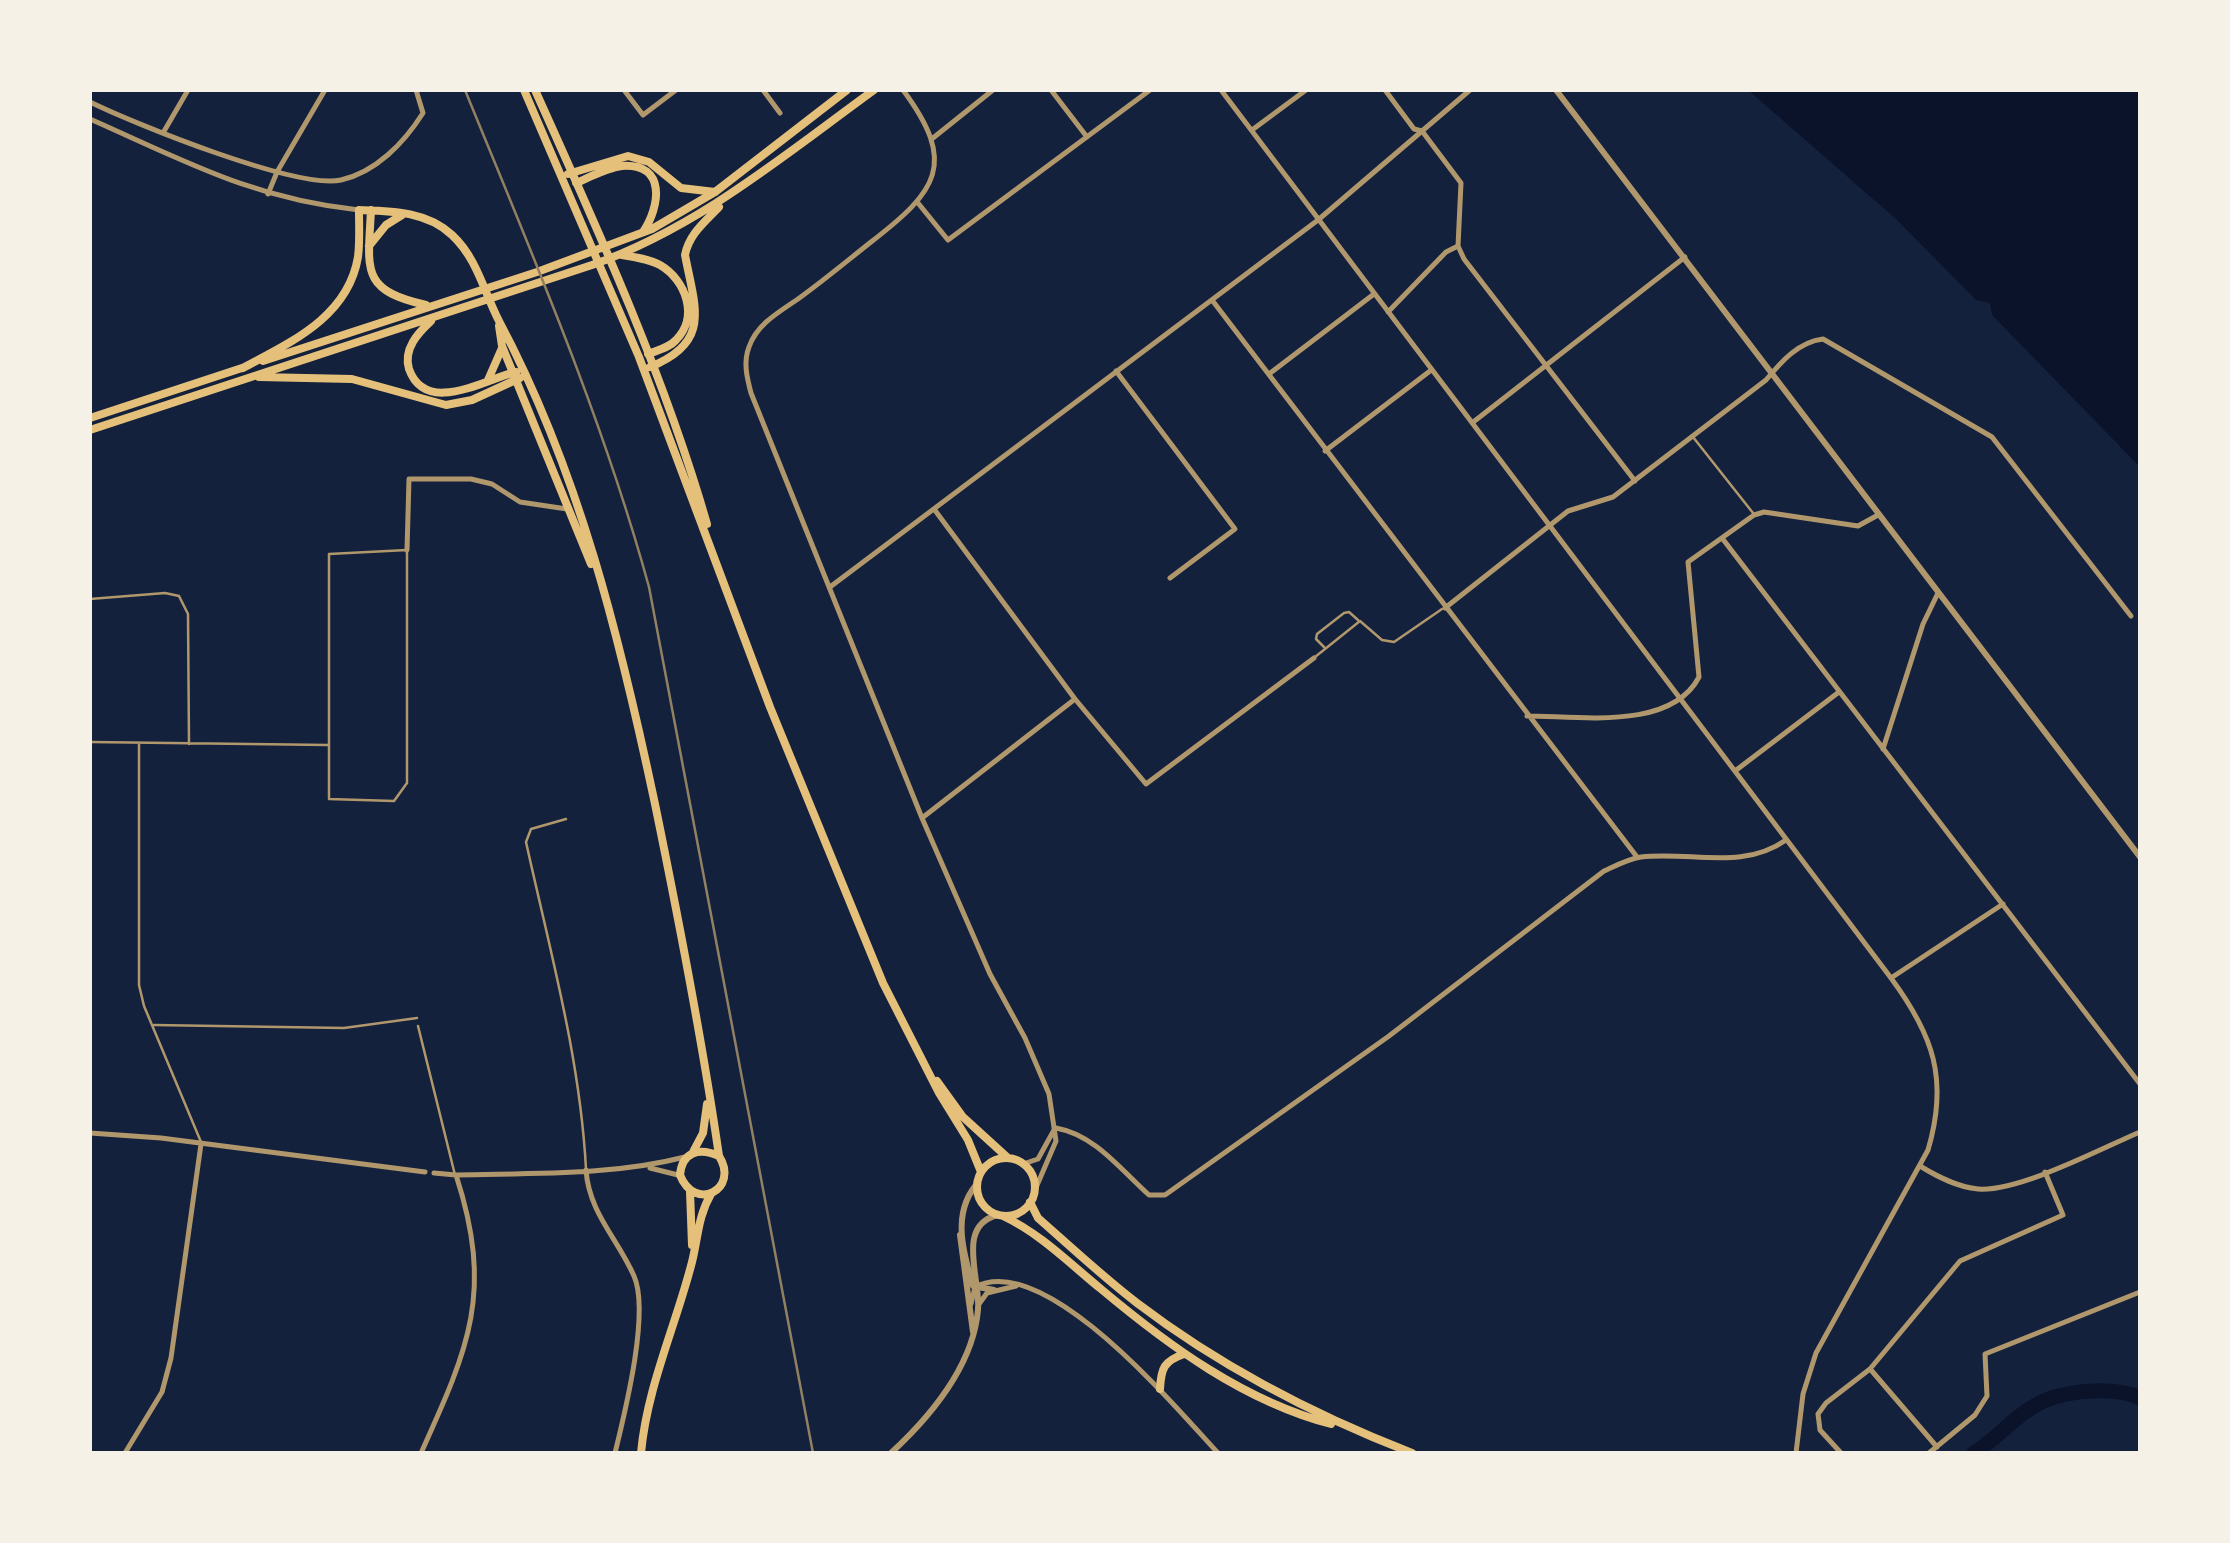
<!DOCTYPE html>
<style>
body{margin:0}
#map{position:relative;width:2230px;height:1543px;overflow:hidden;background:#14213d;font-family:"Public Sans",sans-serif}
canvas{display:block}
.frame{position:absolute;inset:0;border:92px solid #f6f1e7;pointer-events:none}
</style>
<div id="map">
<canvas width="2230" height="1543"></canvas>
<div class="frame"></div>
</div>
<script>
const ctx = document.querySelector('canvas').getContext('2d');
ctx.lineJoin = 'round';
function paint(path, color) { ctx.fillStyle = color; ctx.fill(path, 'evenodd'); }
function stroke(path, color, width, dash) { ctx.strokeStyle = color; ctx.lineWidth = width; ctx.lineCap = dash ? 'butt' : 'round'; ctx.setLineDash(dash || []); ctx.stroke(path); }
const water = new Path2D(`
 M 1748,90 L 2140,90 L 2140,467 L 1992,315 L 1990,303 L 1976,300 L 1897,220 Z`);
const river = new Path2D(`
 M 1974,1453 C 1997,1439 2014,1416 2038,1404 C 2063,1390 2114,1386 2140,1398`);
const service = new Path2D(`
 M 1693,437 L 1753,513
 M 407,550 L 407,783 L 394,801 L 329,799 L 329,554 Z
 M 90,599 L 165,593 L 179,596 L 188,614 L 189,744
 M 1324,647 L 1316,639 L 1317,634 L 1344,613 L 1349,612 L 1358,620
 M 1315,657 L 1360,621 L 1382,640 L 1394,642 L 1442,609
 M 90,742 L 328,745
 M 139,743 L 139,985 L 144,1006 L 201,1142
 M 566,819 L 531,829 L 526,842 C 550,951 580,1057 586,1169
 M 154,1025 L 344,1028 L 417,1018
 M 418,1026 L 455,1175`);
const minor = new Path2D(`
 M 624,90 L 643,115 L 676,90
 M 763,90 L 780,113
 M 903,90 C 958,164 937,191 871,242 C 847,261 823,281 798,299 C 779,312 757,324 749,347 C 743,362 747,378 751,393 L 922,818 L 990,974 L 1025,1038 L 1049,1094 L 1056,1141 L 1035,1190
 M 1051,90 L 1087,137
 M 1221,90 L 1891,978 C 1933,1035 1949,1079 1928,1150 L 1816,1353 L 1803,1394 L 1796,1453
 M 1385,90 L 1414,129 L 1422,131 L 1461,183 L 1458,246 L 1464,259 L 1635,481
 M 90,102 C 135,124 298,190 341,180 C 376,172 404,143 423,113 L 416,90
 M 90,119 C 185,161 253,199 359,210
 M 1252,130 L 1306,90
 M 163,133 L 188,90
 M 933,138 L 993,90
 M 268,194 L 277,172 L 325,90
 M 918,203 L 948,240 L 1150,90
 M 1212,300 L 1637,857
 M 1388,312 L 1446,252 L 1458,246
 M 1116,371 L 1235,529 L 1170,578
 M 1269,374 L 1374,294
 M 1472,423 L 1685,257
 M 1325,451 L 1430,371
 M 934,509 L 1075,699 L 1146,784 L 1314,658
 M 1722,538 L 2140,1084
 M 407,550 L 409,479 L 471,479 L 492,484 L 520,502 L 567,509
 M 830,587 L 1318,220 L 1470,90
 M 1445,608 L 1568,511 L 1613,497 L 1766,380 C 1781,362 1798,342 1823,339 L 1992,437 L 2131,616
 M 1527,716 C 1579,716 1671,731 1699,677 L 1688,562 L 1754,515 L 1764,512 L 1858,526 L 1878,515
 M 1883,749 L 1923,624 L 1938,593
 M 1735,771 L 1839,692
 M 922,818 L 1075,699
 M 1891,978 L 2003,904
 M 1056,1128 C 1095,1135 1120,1169 1149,1195 L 1165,1195 L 1389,1036 L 1604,871 C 1615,866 1628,859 1641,857 C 1691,851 1742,871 1786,840
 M 90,1133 L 161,1138 L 425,1172
 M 1023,1164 L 1038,1159 L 1054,1130
 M 1920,1166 C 1938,1177 1957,1187 1978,1189 C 2019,1192 2100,1149 2140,1132
 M 650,1168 L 678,1175
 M 586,1170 C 589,1213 618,1239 634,1276 C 650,1312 625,1412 615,1453
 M 434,1173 L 456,1175 C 532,1173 611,1176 685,1157
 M 971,1304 L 975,1287 C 1045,1250 1175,1407 1218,1453
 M 979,1304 L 987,1293 L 1016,1286
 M 1871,1370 L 1937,1447
 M 125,1453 L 162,1392 L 171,1358 L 201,1144
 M 421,1453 C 469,1347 494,1292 456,1175
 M 1841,1453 L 1820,1430 L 1818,1414 L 1826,1403 L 1870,1369 L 1960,1261 L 2063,1215 L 2045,1172
 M 1929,1453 L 1975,1415 L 1987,1396 L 1985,1354 L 2140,1292`);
const tertiary = new Path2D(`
 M 1556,90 L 2140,857
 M 976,1185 C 952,1214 963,1252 973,1286 L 994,1290
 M 960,1235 L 973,1332
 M 891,1453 C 931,1416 973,1365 978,1310 C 981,1279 955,1225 998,1215`);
const secondary = new Path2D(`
 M 524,90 L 639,357 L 770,707 L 883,983 L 939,1093 L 968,1140 L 981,1172
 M 535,90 C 599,232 664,375 707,524
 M 568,174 L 628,156 L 649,162 L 681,188 L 715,192
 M 576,183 C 590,177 606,168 622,166 C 667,163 660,207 643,232
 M 371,210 C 368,270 360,290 426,305
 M 369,246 L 386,225 L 402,215
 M 622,255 C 635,257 649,259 660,265 C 686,280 699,317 676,340 C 669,348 658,350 648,354
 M 431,321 C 418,333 403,349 409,369 C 426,417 487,378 516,372
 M 499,326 L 502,346 L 591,564
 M 263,361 L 537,272 L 652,229 L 715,192 L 847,90
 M 650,367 C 712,342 695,308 685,255 C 689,234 705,222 719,207
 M 243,368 C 291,342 348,317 358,257 C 360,242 359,225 359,210 C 391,211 427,211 452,235 C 477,258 484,292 499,321 C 579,471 620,639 655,804 C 679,921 702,1038 719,1156 C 740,1189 695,1213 680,1175 C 682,1152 699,1147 719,1156
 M 259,377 L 352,379 L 446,405 L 472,400 L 520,378
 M 488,380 L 502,348
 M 90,418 L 245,367
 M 90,430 L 592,265 C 699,227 783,156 874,90
 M 937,1081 L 963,1117 L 1008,1158
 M 693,1152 L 703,1133 L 707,1104
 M977 1187a29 29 0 1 1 58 0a29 29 0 1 1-58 0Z
 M 690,1191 L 692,1245
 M 1030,1202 L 1038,1218 C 1071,1247 1103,1277 1137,1303 C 1221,1367 1314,1415 1412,1453
 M 1003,1216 C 1041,1234 1069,1263 1101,1289 C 1169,1346 1244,1401 1331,1424
 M 1160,1389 C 1161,1368 1164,1361 1184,1354
 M 641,1453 C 647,1387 676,1325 692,1262 C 698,1238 698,1216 711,1194`);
const rail = new Path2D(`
 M 465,90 C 532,254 602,416 649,587 L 813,1453`);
paint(water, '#0b132b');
stroke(river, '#0b132b', 15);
stroke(service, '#b1986c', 2.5);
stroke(minor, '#b1986c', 5);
stroke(tertiary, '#b1986c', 6);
stroke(secondary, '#e5c07b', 8);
stroke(rail, '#918062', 2.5);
</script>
